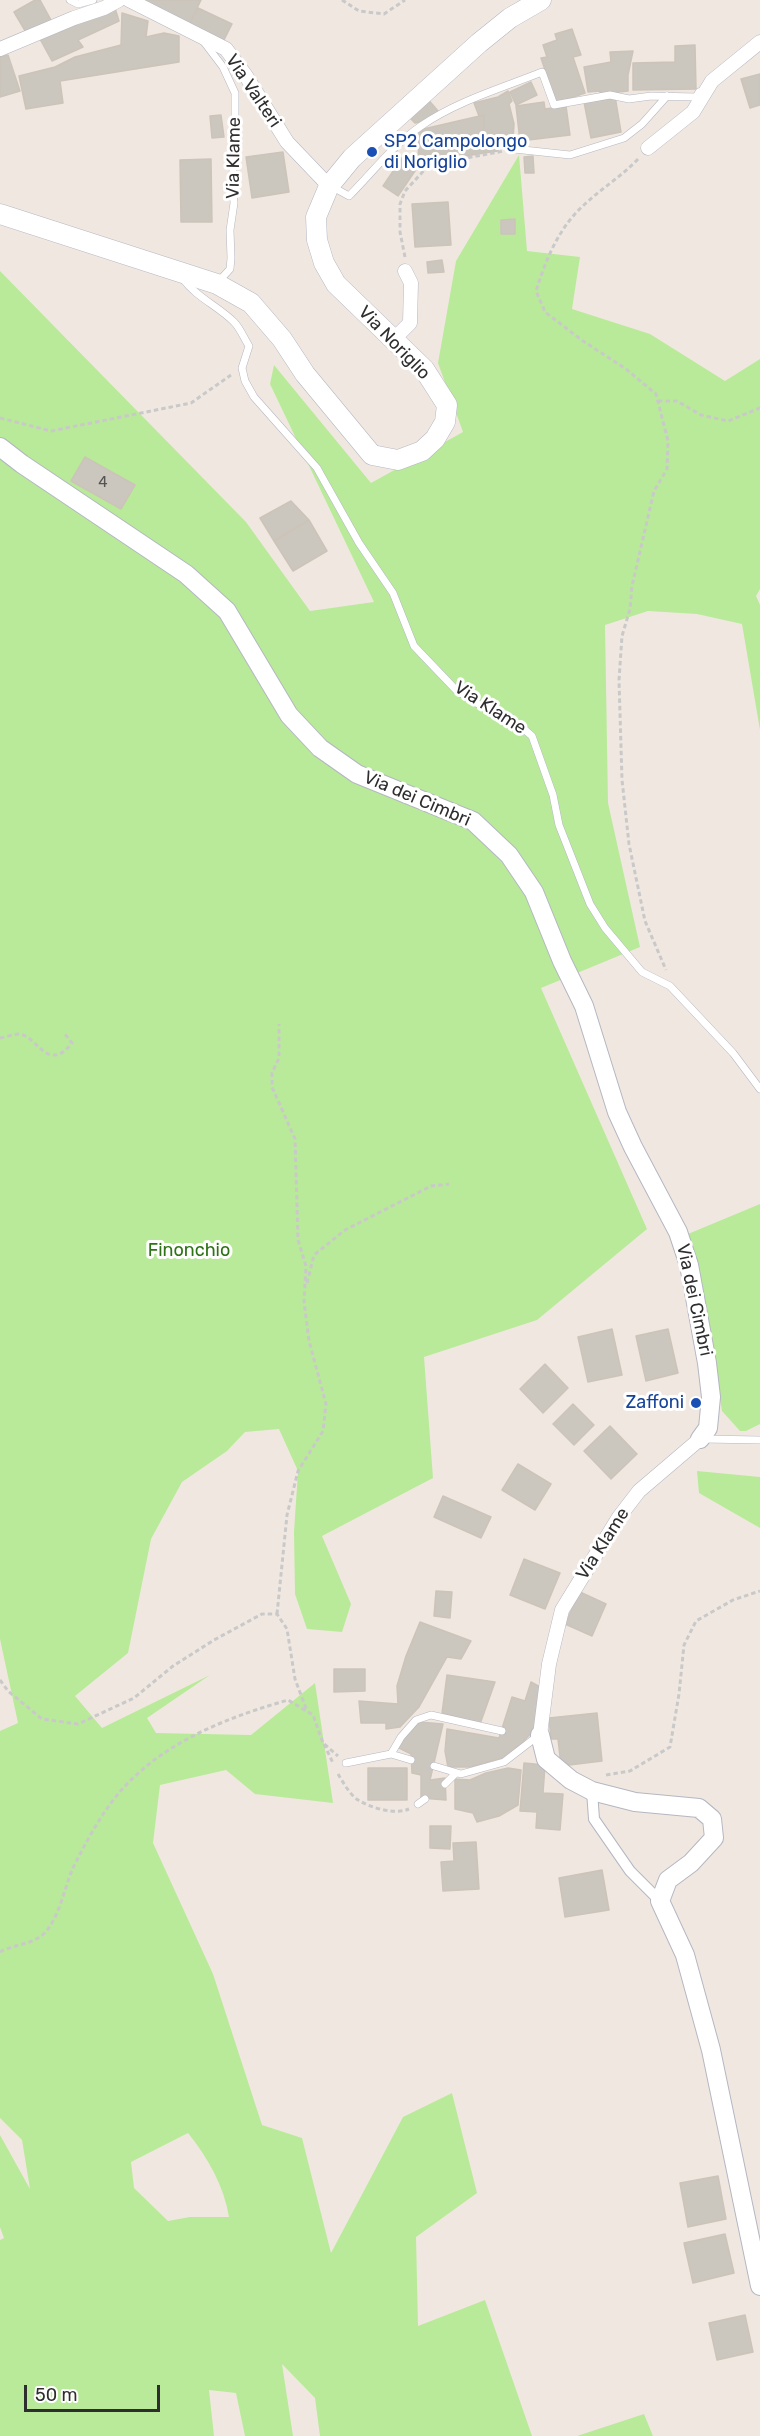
<!DOCTYPE html>
<style>
body{margin:0}
#map{position:relative;width:760px;height:2436px;overflow:hidden;background:#f0e8e0;font-family:Rubik,sans-serif}
canvas{display:block}
.scale{position:absolute;left:24px;top:2385px;width:136px;height:27px;box-sizing:border-box;border:3px solid #2e2e2e;border-top:0;padding-left:8px;font-size:18px;line-height:21px;white-space:nowrap;color:#2e2e2e;-webkit-text-stroke:4px #fff;paint-order:stroke}
</style>
<div id="map">
<canvas width="760" height="2436"></canvas>
<div class="scale">50 m</div>
</div>
<script>
const ctx = document.querySelector('canvas').getContext('2d');
ctx.lineJoin = 'round';
function paint(path, color) { ctx.fillStyle = color; ctx.fill(path, 'evenodd'); }
function stroke(path, color, width, dash) { ctx.strokeStyle = color; ctx.lineWidth = width; ctx.lineCap = dash ? 'butt' : 'round'; ctx.setLineDash(dash || []); ctx.stroke(path); }
function label(font, color, halo, rows, align = 'center') {
  ctx.font = font + ' Rubik,sans-serif'; ctx.lineWidth = 6; ctx.setLineDash([]); ctx.textBaseline = 'middle'; ctx.strokeStyle = halo; ctx.fillStyle = color; for (const [text, x, y, turn = 0] of rows) {
    ctx.save(); ctx.translate(x, y); ctx.rotate((+turn || 0) * Math.PI / 180); ctx.textAlign = isNaN(turn) ? turn : align; if (halo) ctx.strokeText(text, 0, 0); ctx.fillText(text, 0, 0); ctx.restore();
  }
}
const green = new Path2D(`
 M 519,155 L 527,251 L 580,257 L 572,309 L 650,334 L 725,381 L 760,359 L 760,589 L 756,596 L 760,605 L 760,730 L 742,624 L 697,614 L 648,611 L 605,625 L 608,803 L 640,947 L 541,988 L 647,1229 L 537,1320 L 424,1357 L 433,1478 L 322,1536 L 351,1604 L 342,1632 L 307,1629 L 295,1594 L 294,1532 L 298,1471 L 279,1429 L 245,1432 L 227,1451 L 182,1482 L 151,1539 L 128,1653 L 75,1696 L 102,1728 L 210,1675 L 147,1718 L 156,1733 L 251,1735 L 315,1683 L 333,1803 L 255,1794 L 226,1770 L 160,1785 L 153,1843 L 213,1974 L 262,2125 L 302,2138 L 331,2253 L 403,2117 L 452,2093 L 477,2193 L 416,2237 L 418,2326 L 485,2300 L 532,2436 L 320,2436 L 315,2398 L 282,2364 L 293,2436 L 245,2436 L 236,2393 L 209,2390 L 214,2436 L 0,2436 L 0,2240 L 4,2238 L 0,2227 L 0,2135 L 30,2189 L 22,2140 L 0,2118 L 0,1731 L 18,1723 L 0,1639 L 0,271 L 246,522 L 310,611 L 374,602 L 270,384 L 274,365 L 371,483 L 463,432 L 438,363 L 456,261 ZM 188,2133 C 208,2158 224,2186 229,2217 L 190,2217 L 168,2221 L 134,2188 L 131,2162 Z
 M 760,1204 L 760,1424 L 746,1431 L 740,1431 L 722,1411 L 703,1292 L 688,1234 Z
 M 697,1471 L 760,1477 L 760,1528 L 699,1493 Z
 M 644,2414 L 653,2436 L 577,2436 Z`);
const building = new Path2D(`
 M 35,0 L 40,0 L 51,20 L 27,34 L 14,12 Z
 M 145,0 L 201,0 L 189,25 L 145,3 Z
 M 114,5 L 119,21 L 78,40 L 83,47 L 52,61 L 40,39 Z
 M 198,8 L 232,24 L 223,42 L 189,25 Z
 M 122,13 L 148,21 L 146,37 L 164,33 L 179,36 L 179,62 L 60,81 L 63,103 L 26,109 L 19,76 L 55,67 L 75,57 L 121,45 Z
 M 572,29 L 581,55 L 573,57 L 585,93 L 556,103 L 541,58 L 547,57 L 543,45 L 557,40 L 555,34 Z
 M 695,45 L 696,89 L 633,90 L 633,63 L 675,62 L 675,46 Z
 M 633,51 L 628,75 L 628,91 L 600,94 L 600,91 L 588,92 L 584,67 L 611,62 L 610,52 Z
 M 8,55 L 20,91 L 0,97 L 0,57 Z
 M 760,74 L 760,105 L 750,108 L 741,79 Z
 M 531,82 L 537,95 L 516,105 L 510,92 Z
 M 508,91 L 512,101 L 509,104 L 514,124 L 513,140 L 500,141 L 498,151 L 484,153 L 484,115 L 479,116 L 474,103 L 498,97 Z
 M 615,96 L 621,132 L 591,138 L 584,102 Z
 M 426,97 L 438,111 L 428,121 L 415,123 L 407,115 Z
 M 544,102 L 545,109 L 566,106 L 570,135 L 520,141 L 516,106 Z
 M 221,115 L 224,137 L 212,138 L 210,116 Z
 M 484,115 L 484,153 L 418,164 L 419,130 Z
 M 283,152 L 289,192 L 252,198 L 246,157 Z
 M 533,156 L 534,173 L 525,173 L 524,157 Z
 M 402,158 L 417,168 L 398,196 L 383,186 Z
 M 211,159 L 212,222 L 181,222 L 180,160 Z
 M 448,202 L 451,245 L 415,247 L 412,204 Z
 M 515,219 L 515,234 L 501,234 L 501,220 Z
 M 442,260 L 444,272 L 428,273 L 427,262 Z
 M 85,457 L 135,485 L 121,509 L 71,481 Z
 M 291,501 L 309,520 L 274,541 L 260,518 Z
 M 309,520 L 327,551 L 293,571 L 274,541 Z
 M 612,1329 L 622,1375 L 588,1382 L 578,1337 Z
 M 668,1329 L 678,1373 L 646,1381 L 636,1336 Z
 M 545,1364 L 568,1388 L 543,1413 L 520,1389 Z
 M 573,1404 L 594,1425 L 574,1445 L 553,1424 Z
 M 610,1426 L 637,1454 L 611,1479 L 584,1451 Z
 M 518,1464 L 551,1484 L 535,1510 L 502,1490 Z
 M 443,1496 L 491,1517 L 481,1538 L 434,1517 Z
 M 524,1559 L 560,1573 L 545,1609 L 510,1595 Z
 M 436,1591 L 452,1592 L 450,1618 L 434,1616 Z
 M 580,1592 L 606,1604 L 592,1636 L 565,1624 Z
 M 420,1622 L 471,1641 L 461,1659 L 447,1657 L 419,1707 L 400,1727 L 386,1729 L 386,1723 L 361,1723 L 359,1701 L 398,1704 L 397,1686 L 406,1656 Z
 M 334,1669 L 365,1669 L 365,1691 L 334,1692 Z
 M 447,1675 L 495,1682 L 480,1724 L 442,1713 Z
 M 531,1682 L 542,1688 L 536,1728 L 522,1743 L 502,1758 L 470,1767 L 448,1767 L 445,1751 L 447,1729 L 499,1738 L 512,1697 L 525,1701 Z
 M 597,1713 L 602,1761 L 561,1766 L 558,1739 L 551,1739 L 549,1718 Z
 M 419,1722 L 443,1724 L 430,1780 L 445,1778 L 446,1800 L 421,1798 L 421,1775 L 412,1773 L 411,1754 L 397,1747 Z
 M 524,1763 L 545,1765 L 543,1793 L 563,1794 L 560,1830 L 536,1828 L 537,1812 L 520,1811 Z
 M 368,1768 L 407,1768 L 407,1800 L 368,1800 Z
 M 508,1768 L 521,1770 L 518,1805 L 499,1816 L 477,1822 L 473,1813 L 455,1809 L 455,1779 L 470,1780 L 486,1773 Z
 M 430,1826 L 451,1826 L 450,1849 L 430,1848 Z
 M 476,1842 L 479,1889 L 443,1891 L 441,1862 L 454,1861 L 453,1843 Z
 M 602,1870 L 609,1910 L 565,1917 L 559,1878 Z
 M 718,2176 L 726,2219 L 688,2227 L 680,2183 Z
 M 725,2234 L 734,2273 L 693,2283 L 684,2243 Z
 M 745,2315 L 753,2352 L 717,2360 L 709,2323 Z`);
const path = new Path2D(`
 M 342,0 L 359,11 L 384,14 L 405,0
 M 638,159 C 622,176 602,188 585,204 C 559,227 546,259 536,291 L 545,312 L 583,341 L 626,369 L 656,394 L 668,441 L 667,469 L 654,491 L 632,586 L 630,609 L 622,636 L 619,680 L 622,780 L 629,844 L 645,921 L 666,970
 M 405,257 L 400,232 L 400,204 L 405,191 L 429,165 L 504,151
 M 658,401 L 677,401 L 701,415 L 728,421 L 760,408
 M 0,418 L 51,431 L 191,403 L 231,375
 M 0,1038 C 6,1037 14,1034 19,1034 C 38,1036 47,1074 72,1043 L 64,1033
 M 307,1283 L 314,1255 L 345,1230 L 431,1186 L 449,1184
 M 277,1614 L 287,1515 L 298,1471 L 323,1431 L 326,1404 L 309,1341 L 304,1301 L 306,1266 L 298,1240 L 295,1139 L 272,1087 L 272,1073 L 279,1058 L 279,1024
 M 0,1680 L 8,1691 L 42,1719 L 78,1724 L 134,1698 L 173,1666 L 214,1640 L 262,1614 L 277,1614 L 287,1629 L 295,1679 L 307,1711
 M 324,1744 L 333,1763
 M 338,1774 C 343,1782 350,1795 358,1800 C 371,1808 395,1815 409,1809
 M 606,1775 L 630,1771 L 670,1747 L 679,1694 L 684,1645 L 696,1621 L 733,1600 L 760,1591
 M 0,1952 C 12,1945 27,1945 38,1938 C 57,1928 64,1889 72,1870 C 81,1851 98,1820 111,1803 C 153,1746 222,1719 288,1700 L 313,1715 L 323,1743 L 338,1756`);
const service = new Path2D(`
 M 70,0 L 78,4 L 93,0
 M 204,42 L 223,67 L 235,93 L 235,153 L 232,179 L 234,203 L 230,230 L 231,258 L 230,269 L 219,281
 M 514,149 L 570,155 L 624,138 L 642,124 L 667,96
 M 331,186 L 349,196 C 372,173 393,145 421,126 C 457,101 502,88 542,72 L 554,105 L 610,95 L 629,99 L 651,96 L 696,97 L 699,92
 M 183,279 C 196,297 218,306 234,322 C 240,328 244,338 249,346 L 242,368 L 245,381 L 254,397 L 317,468 L 359,543 L 393,593 L 414,646 L 456,690 L 483,707 L 511,718 L 532,736 L 553,795 L 559,825 L 590,904 L 605,928 L 642,972 L 670,986 L 733,1053 L 760,1089
 M 703,1439 L 760,1440
 M 391,1754 L 401,1737 L 416,1720 L 431,1715 L 502,1731
 M 346,1763 L 391,1754 L 411,1760
 M 434,1766 L 461,1774 L 504,1762 L 539,1735
 M 445,1784 L 456,1773
 M 418,1804 L 425,1799`);
const pedestrian = new Path2D(`
 M 592,1791 L 594,1819 L 630,1871 L 660,1901`);
const minor = new Path2D(`
 M 129,0 L 226,49 L 246,76 L 287,142 L 329,186
 M 0,49 L 74,18 L 104,8 L 119,0
 M 648,148 L 693,112 L 712,81 L 760,42
 M 393,340 L 410,323 L 411,283 L 405,271
 M 540,1735 L 549,1664 L 562,1610 L 619,1517 L 639,1491 L 700,1439`);
const tertiary = new Path2D(`
 M 0,447 L 22,464 L 186,574 L 227,611 L 289,715 L 320,748 L 357,774 L 473,821 L 509,855 L 534,892 L 562,961 L 584,1006 L 617,1112 L 633,1147 L 678,1232 L 689,1265 L 707,1363 L 711,1397 L 708,1428 L 700,1439
 M 540,1735 L 546,1759 L 571,1780 L 592,1791 L 635,1802 L 699,1808 L 712,1819 L 714,1838 L 691,1863 L 668,1880 L 660,1901 L 685,1955 L 711,2050 L 760,2286`);
const secondary = new Path2D(`
 M 0,214 L 217,284 L 251,303 L 282,339 L 305,374 L 372,455 L 398,460 L 422,451 L 435,439 L 445,422 L 447,405 L 424,369 L 336,284 L 324,263 L 317,240 L 316,217 L 329,186 L 352,158 L 479,43 L 510,18 L 541,0`);
const markers = [
 [372,152,6,"#1a4fb4"],
 [696,1403,6,"#1a4fb4"]
];
const numberNames = [
 ["4",103,483]
];
const streetNames = [
 ["Via Valteri",253,91,56],
 ["Via Klame",234,158,-89],
 ["Via Noriglio",394,343,46],
 ["Via Klame",490,708,33],
 ["Via dei Cimbri",417,799,23],
 ["Via dei Cimbri",694,1300,78],
 ["Via Klame",603,1544,-57]
];
const transitNames = [
 ["SP2 Campolongo",384,142],
 ["di Noriglio",384,163],
 ["Zaffoni",684,1403,"right"]
];
const parkNames = [
 ["Finonchio",189,1251]
];
paint(green, '#b9ea99');
paint(building, '#cbc6be');
stroke(building, '#ccc4b9', 1.5);
stroke(service, '#b4b7c2', 8);
stroke(pedestrian, '#b4b7c2', 12);
stroke(minor, '#b4b7c2', 15);
stroke(tertiary, '#b4b7c2', 20);
stroke(secondary, '#b4b7c2', 21);
stroke(path, '#c9c9c9', 3, [4.5, 3]);
stroke(service, '#fff', 7);
stroke(pedestrian, '#fff', 10);
stroke(minor, '#fff', 14);
stroke(tertiary, '#fff', 18);
stroke(secondary, '#fff', 20);
for (const [x, y, r, color] of markers) { const dot = new Path2D(); dot.arc(x, y, r, 0, 2 * Math.PI); ctx.fillStyle = color; ctx.fill(dot); stroke(dot, '#fff', 2); }
label('15px', '#555452', null, numberNames);
label('18px', '#2e2e2e', '#fff', streetNames);
label('18px', '#164399', '#fff', transitNames, 'left');
label('18px', '#2e7315', '#fff', parkNames);
</script>
